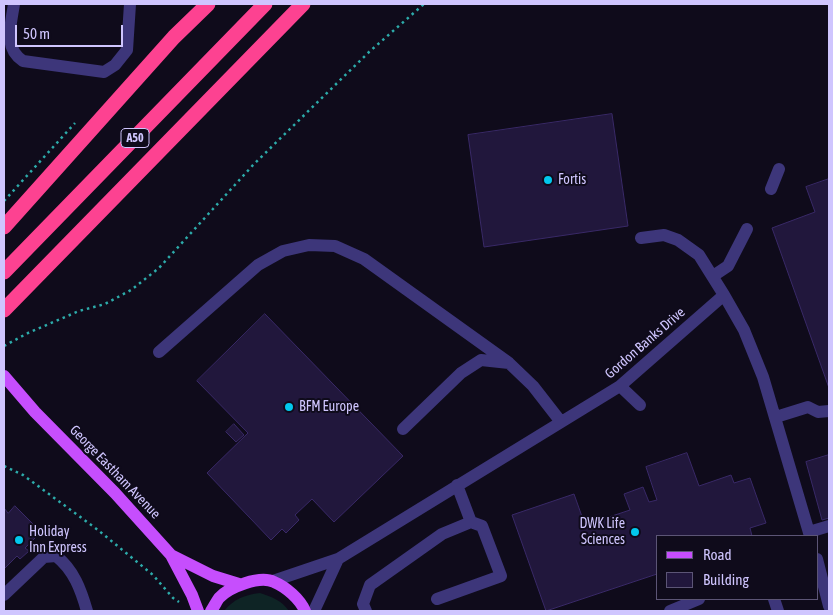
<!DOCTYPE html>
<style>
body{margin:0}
#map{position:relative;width:833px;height:615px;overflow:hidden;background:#0f0b1b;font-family:"Asap Condensed",sans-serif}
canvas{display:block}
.frame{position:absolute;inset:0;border:5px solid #cfc5fe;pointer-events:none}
.legend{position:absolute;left:656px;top:535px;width:162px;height:65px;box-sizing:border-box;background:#0f0b1b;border:1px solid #5c5576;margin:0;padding:6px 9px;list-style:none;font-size:15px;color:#cfc5fe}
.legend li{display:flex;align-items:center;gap:10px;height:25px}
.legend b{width:25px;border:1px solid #5c5576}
.scale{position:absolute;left:15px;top:25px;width:108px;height:22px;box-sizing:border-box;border:2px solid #cfc5fe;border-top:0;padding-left:6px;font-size:15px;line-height:18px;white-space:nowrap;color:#cfc5fe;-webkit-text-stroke:4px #0f0b1b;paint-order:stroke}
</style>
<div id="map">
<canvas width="833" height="615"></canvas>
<div class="frame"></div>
<ul class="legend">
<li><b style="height:6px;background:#c64efd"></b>Road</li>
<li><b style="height:14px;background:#21173c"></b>Building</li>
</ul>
<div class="scale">50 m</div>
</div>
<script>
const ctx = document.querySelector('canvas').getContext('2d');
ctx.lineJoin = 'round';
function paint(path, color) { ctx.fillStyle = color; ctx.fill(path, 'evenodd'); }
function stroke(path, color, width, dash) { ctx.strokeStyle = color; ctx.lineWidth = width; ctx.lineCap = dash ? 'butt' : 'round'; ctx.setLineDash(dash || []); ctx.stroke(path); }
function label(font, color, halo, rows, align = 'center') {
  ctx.font = font + ' "Asap Condensed",sans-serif'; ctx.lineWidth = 4; ctx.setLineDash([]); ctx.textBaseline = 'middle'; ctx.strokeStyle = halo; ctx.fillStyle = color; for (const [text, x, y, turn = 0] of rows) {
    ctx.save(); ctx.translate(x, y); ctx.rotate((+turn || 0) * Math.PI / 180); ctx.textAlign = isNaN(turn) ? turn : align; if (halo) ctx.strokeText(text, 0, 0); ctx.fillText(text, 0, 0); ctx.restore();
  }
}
const green = new Path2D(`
 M 260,593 C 272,597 281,600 289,611 L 224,611 C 234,599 244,595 260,593 Z`);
const building = new Path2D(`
 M 612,114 L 628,226 L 484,247 L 468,135 Z
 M 829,179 L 829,388 L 772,228 L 815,212 L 806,187 Z
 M 265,314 L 403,456 L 334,522 L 312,499 L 295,515 L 299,520 L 286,533 L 282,529 L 271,540 L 207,473 L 248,433 L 197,381 Z
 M 234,424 L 244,435 L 236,442 L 226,432 Z
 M 687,453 L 699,486 L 731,475 L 734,483 L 750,478 L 766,523 L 750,528 L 752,536 L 657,536 L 657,574 L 546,611 L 512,515 L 574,494 L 585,525 L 630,510 L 624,494 L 643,487 L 649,502 L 657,500 L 646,467 Z
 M 829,455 L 829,518 L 822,520 L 806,462 Z
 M 15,506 L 41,532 L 25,548 L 29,551 L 20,559 L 17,556 L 4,569 L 4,508 L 8,513 Z`);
const path = new Path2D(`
 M 4,201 L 75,123
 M 4,346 L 28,333 L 79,311 L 105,304 L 131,290 L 159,268 L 254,164 L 369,52 L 424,4
 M 4,466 L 23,475 L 98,530 L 153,575 L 173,598 L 179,602`);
const minor = new Path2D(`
 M 14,4 C 11,25 3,48 23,61 L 104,72 L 115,65 L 127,50 L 130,4
 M 771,189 L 779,169
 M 641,238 L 664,235 L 678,240 L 699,255 L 724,295 L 744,330 L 763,377 L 810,536
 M 713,276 L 728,266 L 747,229
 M 159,352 L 258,265 L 283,251 L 309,245 L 335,246 L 364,259 L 509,363 L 533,386 L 561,422
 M 620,386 L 640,405
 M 776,417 L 808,407 L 818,412 L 829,411
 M 403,429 L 461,373 L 481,360 L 509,363
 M 809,532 L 829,526
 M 817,559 L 829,606
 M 273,581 L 338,559 L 620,386 L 724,295
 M 4,595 L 44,557 L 56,556 C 74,570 81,590 87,611
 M 437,599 L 501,576 L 482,526 L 471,522
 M 774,599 L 778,611
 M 314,611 L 338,559
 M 366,611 L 363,604 L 370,585 L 442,534 L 471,522 L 457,485
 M 670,611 L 699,599`);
const major = new Path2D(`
 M 4,376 L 35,412 L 115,493 L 171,555 L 192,595 L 198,611
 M 171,555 L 213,576 L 239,584
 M 211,611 C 214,607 216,602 219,598 C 229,587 260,575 274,582 C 286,587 300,599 305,611`);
const highway = new Path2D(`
 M 4,227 L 174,37 L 208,4
 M 4,272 L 265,4
 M 4,310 L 303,4`);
const markers = [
 [548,180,5,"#02c8ed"],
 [289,407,5,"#02c8ed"],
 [635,532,5,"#02c8ed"],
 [19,540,5,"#02c8ed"]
];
const shields = [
 [135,138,28]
];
const shieldNames = [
 ["A50",135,138]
];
const poiNames = [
 ["Fortis",558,180],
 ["BFM Europe",299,407],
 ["DWK Life",625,524,"right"],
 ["Sciences",625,540,"right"],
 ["Holiday",29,532],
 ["Inn Express",29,548]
];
const streetNames = [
 ["Gordon Banks Drive",645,343,-41],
 ["George Eastham Avenue",115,472,46]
];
paint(green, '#0e2425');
paint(building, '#21173c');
stroke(building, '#392967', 1);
stroke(path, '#2dabaa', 2.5, [2.5, 4]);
stroke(minor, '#3d367a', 12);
stroke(major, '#c64efd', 12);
stroke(highway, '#fd4291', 15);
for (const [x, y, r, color] of markers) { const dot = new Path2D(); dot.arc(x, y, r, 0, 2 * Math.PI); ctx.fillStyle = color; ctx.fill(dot); stroke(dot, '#0f0b1b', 2); }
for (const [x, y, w] of shields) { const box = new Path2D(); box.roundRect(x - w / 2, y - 9.5, w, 19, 4); ctx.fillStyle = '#0f0b1b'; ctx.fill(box); stroke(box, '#cfc5fe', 1); }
label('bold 12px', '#cfc5fe', null, shieldNames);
label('14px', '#cfc5fe', '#0f0b1b', poiNames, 'left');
label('14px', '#cfc5fe', '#0f0b1b', streetNames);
</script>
